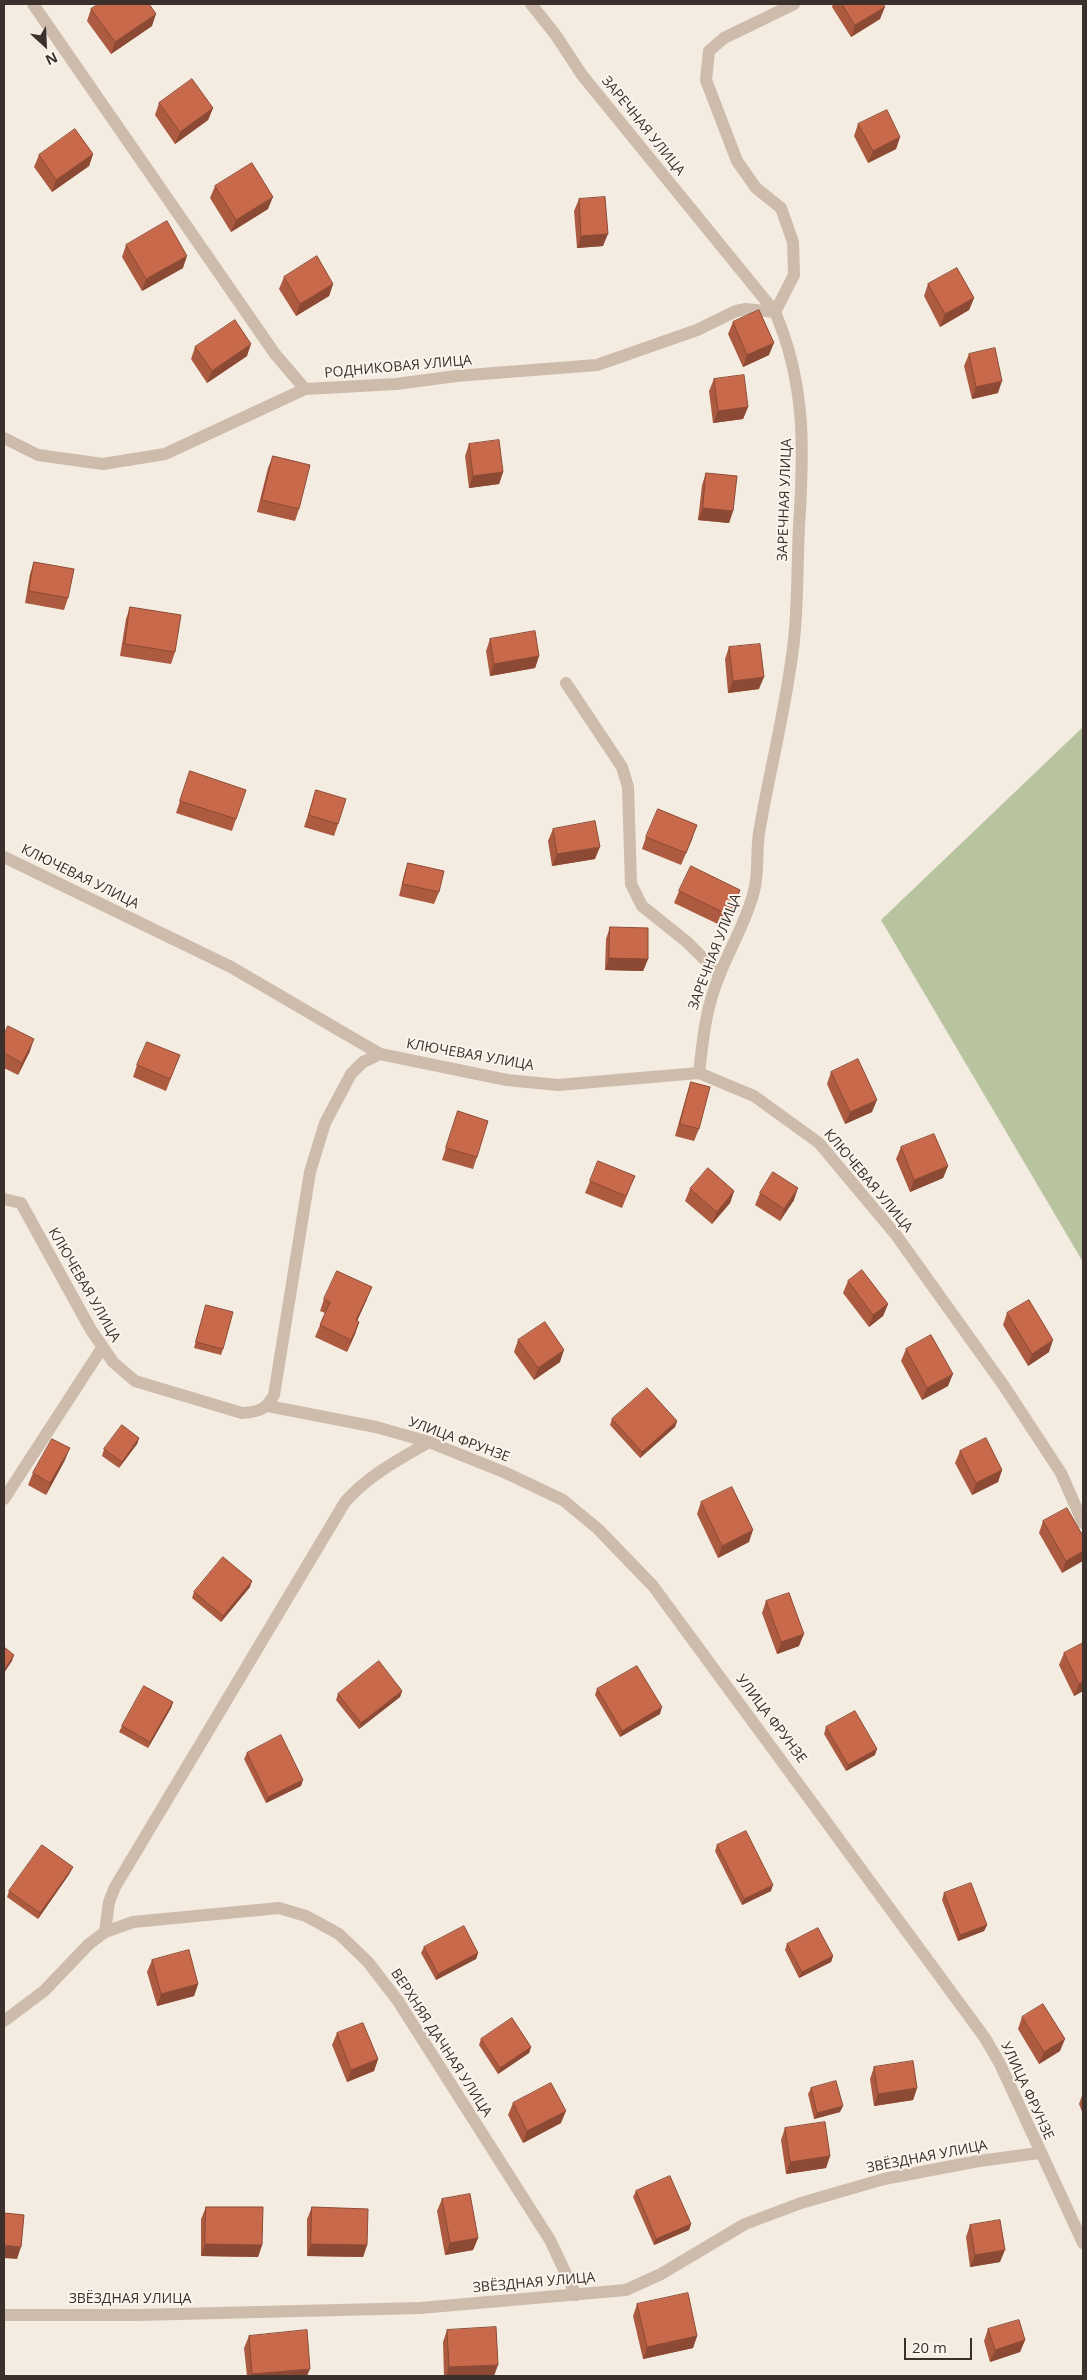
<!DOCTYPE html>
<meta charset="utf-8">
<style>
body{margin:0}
#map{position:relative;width:1087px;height:2380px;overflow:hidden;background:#f4ebe1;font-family:"Open Sans",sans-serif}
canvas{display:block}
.frame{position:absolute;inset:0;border:5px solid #3b302b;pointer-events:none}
.north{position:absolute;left:20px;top:20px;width:50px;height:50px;-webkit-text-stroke:4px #fbf5ee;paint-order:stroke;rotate:155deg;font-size:14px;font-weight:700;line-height:20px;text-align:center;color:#3b302b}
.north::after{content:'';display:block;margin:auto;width:18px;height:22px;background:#3b302b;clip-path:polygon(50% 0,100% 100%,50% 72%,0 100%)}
.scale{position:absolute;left:904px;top:2338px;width:68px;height:22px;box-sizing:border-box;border:2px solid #3b302b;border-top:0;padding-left:6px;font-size:15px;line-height:18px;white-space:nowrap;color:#3b302b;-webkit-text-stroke:4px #fbf5ee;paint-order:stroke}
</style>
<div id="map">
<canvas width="1087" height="2380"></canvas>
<div class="frame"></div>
<div class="north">N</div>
<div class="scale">20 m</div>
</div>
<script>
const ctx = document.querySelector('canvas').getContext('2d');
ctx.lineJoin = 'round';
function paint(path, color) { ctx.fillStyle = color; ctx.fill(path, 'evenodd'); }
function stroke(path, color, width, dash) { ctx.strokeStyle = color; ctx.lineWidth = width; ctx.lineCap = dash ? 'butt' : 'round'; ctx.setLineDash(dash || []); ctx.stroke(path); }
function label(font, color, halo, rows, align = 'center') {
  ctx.font = font + ' "Open Sans",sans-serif'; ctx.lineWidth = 4; ctx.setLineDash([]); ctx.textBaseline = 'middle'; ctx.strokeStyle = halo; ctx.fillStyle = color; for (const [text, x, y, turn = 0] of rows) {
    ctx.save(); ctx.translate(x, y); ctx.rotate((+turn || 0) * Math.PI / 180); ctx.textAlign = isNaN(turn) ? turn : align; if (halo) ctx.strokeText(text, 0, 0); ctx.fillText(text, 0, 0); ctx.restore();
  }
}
const green = new Path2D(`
 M 1083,727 L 1083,1262 L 881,920 Z`);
const minor = new Path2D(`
 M 33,4 L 275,354 L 305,389 L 396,384 L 456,376 L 597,365 L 697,330 L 736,311 L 746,309 L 775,312
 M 531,4 L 555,34 L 582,75 L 775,312 C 806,384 804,450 799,527 C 797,565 798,603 794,640 C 787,705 770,768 759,833 C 756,852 759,872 754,891 C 747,920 731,946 720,974 C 706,1006 703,1038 699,1073
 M 775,312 L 794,275 L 793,242 L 781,208 L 756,188 L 737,161 L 706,80 L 709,51 L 724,38 L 794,4
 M 4,438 L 38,455 L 103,464 L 165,454 L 305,389
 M 566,683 L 622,767 L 628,787 L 631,884 L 642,906 L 687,942 L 719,974
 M 4,857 L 231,967 L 380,1054
 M 4,1199 L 21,1203 L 91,1330 L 113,1362 L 135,1381 L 242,1413 C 258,1412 266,1410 274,1395 L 310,1172 L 325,1123 L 351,1074 L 363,1062 L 380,1054 L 507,1080 L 558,1085 L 699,1073 L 754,1096 L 819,1143 L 896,1235 L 1004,1386 L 1061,1473 L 1083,1523
 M 268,1406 L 376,1427 L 429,1442 L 506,1473 L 563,1500 L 598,1529 L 653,1586 L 985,2038 L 1000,2064 L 1083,2243
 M 4,1499 L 102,1348
 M 105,1932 L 109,1902 L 115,1887 L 345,1502 C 369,1475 398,1460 429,1442
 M 4,2021 L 44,1991 L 89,1944 L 105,1932 L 133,1922 L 279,1908 L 306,1916 L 339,1934 L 368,1962 L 398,2001 L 550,2240 L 576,2295
 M 4,2315 L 138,2315 L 420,2308 L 626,2290 L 661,2274 L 745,2224 L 801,2203 L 884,2179 L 979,2161 L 1039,2153`);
const wall = new Path2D(`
 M 833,4 L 883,4 L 880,19 L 851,37 L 832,7 Z
 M 91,9 L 152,26 L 111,54 L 87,21 Z
 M 159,103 L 213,108 L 208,120 L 175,144 L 155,115 Z
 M 858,124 L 900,137 L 896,149 L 868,163 L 854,136 Z
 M 93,154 L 89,166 L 52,192 L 34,167 L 39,155 Z
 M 215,186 L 268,209 L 231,232 L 210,198 Z
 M 579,199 L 603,246 L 577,248 L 574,211 Z
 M 126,245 L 183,268 L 142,291 L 122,257 Z
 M 284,277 L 333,284 L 329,296 L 296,316 L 279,289 Z
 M 928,284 L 974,298 L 969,310 L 940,327 L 924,296 Z
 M 733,322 L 769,355 L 743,367 L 728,334 Z
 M 195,347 L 247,356 L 207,383 L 191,359 Z
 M 969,354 L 998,393 L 972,399 L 964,366 Z
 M 714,379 L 748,407 L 743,419 L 713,423 L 709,391 Z
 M 469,444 L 503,472 L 499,484 L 469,488 L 465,456 Z
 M 273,456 L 299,509 L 295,521 L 257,512 L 268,468 Z
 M 706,473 L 733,511 L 729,523 L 698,520 L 702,485 Z
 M 34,562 L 68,598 L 64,610 L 25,603 L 30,574 Z
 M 130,607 L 175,652 L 171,664 L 120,656 L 126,619 Z
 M 490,639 L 539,656 L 535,668 L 490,676 L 486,651 Z
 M 729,647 L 759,689 L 728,693 L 725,659 Z
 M 190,771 L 236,819 L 232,831 L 176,813 Z
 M 316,790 L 338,824 L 334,836 L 304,827 Z
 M 553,829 L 595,859 L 552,866 L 548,841 Z
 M 646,837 L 693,837 L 681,865 L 642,849 Z
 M 408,863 L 439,892 L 434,904 L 399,896 L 404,875 Z
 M 740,890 L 736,902 L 724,927 L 674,903 L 679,891 Z
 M 610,927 L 648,959 L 643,971 L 605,970 L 606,939 Z
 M 4,1035 L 30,1051 L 18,1075 L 4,1068 Z
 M 180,1055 L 166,1091 L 133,1077 L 137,1065 Z
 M 831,1072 L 872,1112 L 845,1124 L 827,1084 Z
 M 691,1082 L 699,1129 L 694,1141 L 675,1136 L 687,1094 Z
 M 458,1111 L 477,1157 L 473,1169 L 442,1160 Z
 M 901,1147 L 948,1166 L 943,1178 L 910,1192 L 896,1159 Z
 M 590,1181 L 630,1188 L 622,1208 L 585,1193 Z
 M 690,1189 L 734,1191 L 730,1203 L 712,1224 L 685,1201 Z
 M 760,1193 L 794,1200 L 780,1221 L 755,1205 Z
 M 848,1281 L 888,1304 L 883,1316 L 869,1327 L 843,1293 Z
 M 324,1299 L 367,1299 L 357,1321 L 359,1322 L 355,1334 L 347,1352 L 315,1337 L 325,1313 L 320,1311 Z
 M 206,1305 L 223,1349 L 221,1355 L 194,1348 Z
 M 1007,1313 L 1049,1352 L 1028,1366 L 1003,1325 Z
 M 518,1340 L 560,1362 L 534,1380 L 514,1352 Z
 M 906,1349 L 948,1386 L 922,1400 L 901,1361 Z
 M 612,1419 L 677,1421 L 675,1427 L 640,1458 L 610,1425 Z
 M 139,1438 L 137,1444 L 119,1468 L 102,1456 L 104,1449 Z
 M 960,1451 L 1002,1470 L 998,1482 L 972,1495 L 955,1463 Z
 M 65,1460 L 46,1495 L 28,1485 L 33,1473 Z
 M 701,1502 L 749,1542 L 718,1558 L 697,1514 Z
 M 1043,1521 L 1083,1536 L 1062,1573 L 1039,1533 Z
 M 250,1587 L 221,1622 L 192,1598 L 194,1592 Z
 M 766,1601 L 799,1646 L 777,1654 L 762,1613 Z
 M 1064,1653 L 1083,1691 L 1074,1696 L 1059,1665 Z
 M 597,1689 L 660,1714 L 620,1737 L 595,1695 Z
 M 402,1691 L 400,1697 L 359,1729 L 336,1700 L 338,1694 Z
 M 173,1702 L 171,1708 L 148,1748 L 119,1732 L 122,1726 Z
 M 826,1727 L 875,1755 L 846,1771 L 824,1734 Z
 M 247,1753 L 301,1786 L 266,1803 L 244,1759 Z
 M 717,1845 L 771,1891 L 742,1905 L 715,1851 Z
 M 70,1873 L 38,1919 L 7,1897 L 9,1891 Z
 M 944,1893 L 987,1925 L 984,1931 L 958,1941 L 942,1900 Z
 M 787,1944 L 833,1956 L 831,1962 L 799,1978 L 785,1950 Z
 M 424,1947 L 478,1953 L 476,1959 L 436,1980 L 421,1953 Z
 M 152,1960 L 198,1984 L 194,1996 L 157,2006 L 147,1972 Z
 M 1022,2017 L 1060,2051 L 1039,2064 L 1018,2029 Z
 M 337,2033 L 378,2059 L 374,2071 L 347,2082 L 332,2045 Z
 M 481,2039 L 531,2047 L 529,2053 L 498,2074 L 479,2045 Z
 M 874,2067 L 917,2088 L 913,2100 L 874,2106 L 870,2079 Z
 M 811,2088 L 840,2112 L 814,2119 L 808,2094 Z
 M 1083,2093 L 1083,2114 L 1079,2104 Z
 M 513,2103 L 561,2123 L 523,2143 L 508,2115 Z
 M 785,2128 L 830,2156 L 826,2168 L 786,2174 L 781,2140 Z
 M 636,2191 L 691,2224 L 689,2230 L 654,2245 L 633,2197 Z
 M 442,2199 L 478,2238 L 473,2250 L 445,2255 L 437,2211 Z
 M 206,2207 L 262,2245 L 258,2257 L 201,2256 L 201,2219 Z
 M 312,2207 L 367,2245 L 363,2257 L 307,2256 L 307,2219 Z
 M 970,2225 L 1000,2262 L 970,2267 L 966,2237 Z
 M 637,2304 L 697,2336 L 693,2348 L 643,2359 L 633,2316 Z
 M 988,2329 L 1025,2340 L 1020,2352 L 990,2362 L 984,2341 Z
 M 447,2330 L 494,2376 L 444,2376 L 443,2342 Z
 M 249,2336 L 307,2376 L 247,2376 L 244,2348 Z`);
const shadedWall = new Path2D(`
 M 885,7 L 880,19 L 851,37 L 855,25 Z
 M 156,14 L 152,26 L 111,54 L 115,42 Z
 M 213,108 L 208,120 L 175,144 L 180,132 Z
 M 900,137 L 896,149 L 868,163 L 873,151 Z
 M 93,154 L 89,166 L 52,192 L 56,180 Z
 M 273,197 L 268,209 L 231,232 L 236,220 Z
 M 608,234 L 603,246 L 577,248 L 581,236 Z
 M 187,256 L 183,268 L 142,291 L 146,279 Z
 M 333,284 L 329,296 L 296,316 L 300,304 Z
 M 974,298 L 969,310 L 940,327 L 945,314 Z
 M 774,343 L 769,355 L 743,367 L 747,355 Z
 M 251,344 L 247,356 L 207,383 L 212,371 Z
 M 1002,381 L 998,393 L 972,399 L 976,387 Z
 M 748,407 L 743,419 L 713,423 L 718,411 Z
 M 503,472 L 499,484 L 469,488 L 473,476 Z
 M 703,508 L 733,511 L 729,523 L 698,520 Z
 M 539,656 L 535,668 L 490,676 L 494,664 Z
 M 764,677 L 759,689 L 728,693 L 733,681 Z
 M 600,847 L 595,859 L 552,866 L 557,854 Z
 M 740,890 L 736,902 L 724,927 L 729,915 Z
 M 609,958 L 648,959 L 643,971 L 605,970 Z
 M 34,1039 L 30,1051 L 18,1075 L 22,1063 Z
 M 877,1100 L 872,1112 L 845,1124 L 850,1112 Z
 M 948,1166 L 943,1178 L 910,1192 L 914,1180 Z
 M 798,1188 L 794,1200 L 780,1221 L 784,1209 Z
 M 734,1191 L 730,1203 L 712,1224 L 717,1212 Z
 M 372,1287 L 367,1299 L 352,1332 L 356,1320 Z
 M 888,1304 L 883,1316 L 869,1327 L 873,1315 Z
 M 359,1322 L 355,1334 L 347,1352 L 351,1340 Z
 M 1053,1340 L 1049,1352 L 1028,1366 L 1032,1354 Z
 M 564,1350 L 560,1362 L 534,1380 L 538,1368 Z
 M 953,1374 L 948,1386 L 922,1400 L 927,1388 Z
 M 677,1421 L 675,1427 L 640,1458 L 642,1452 Z
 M 139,1438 L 137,1444 L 119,1468 L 122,1462 Z
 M 70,1448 L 65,1460 L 46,1495 L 50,1483 Z
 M 1002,1470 L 998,1482 L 972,1495 L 976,1483 Z
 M 753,1530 L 749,1542 L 718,1558 L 722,1546 Z
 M 1083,1551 L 1083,1561 L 1062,1573 L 1066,1561 Z
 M 252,1581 L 250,1587 L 221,1622 L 223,1616 Z
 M 804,1634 L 799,1646 L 777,1654 L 781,1642 Z
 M 14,1655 L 12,1661 L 4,1673 L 4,1670 Z
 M 1083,1681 L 1083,1691 L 1074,1696 L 1079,1684 Z
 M 402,1691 L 400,1697 L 359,1729 L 361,1723 Z
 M 173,1702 L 171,1708 L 148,1748 L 150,1742 Z
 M 662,1707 L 660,1714 L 620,1737 L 622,1731 Z
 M 877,1749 L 875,1755 L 846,1771 L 848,1765 Z
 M 303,1780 L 301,1786 L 266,1803 L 268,1797 Z
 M 73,1867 L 70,1873 L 38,1919 L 40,1913 Z
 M 773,1885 L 771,1891 L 742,1905 L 744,1899 Z
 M 987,1925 L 984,1931 L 958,1941 L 960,1935 Z
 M 478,1953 L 476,1959 L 436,1980 L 438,1974 Z
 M 833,1956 L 831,1962 L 799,1978 L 802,1972 Z
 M 198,1984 L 194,1996 L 157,2006 L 161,1994 Z
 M 1065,2039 L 1060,2051 L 1039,2064 L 1044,2052 Z
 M 531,2047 L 529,2053 L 498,2074 L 500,2068 Z
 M 378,2059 L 374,2071 L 347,2082 L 351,2070 Z
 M 917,2088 L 913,2100 L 874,2106 L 878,2094 Z
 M 843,2106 L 840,2112 L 814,2119 L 817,2113 Z
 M 566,2111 L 561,2123 L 523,2143 L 527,2131 Z
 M 830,2156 L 826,2168 L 786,2174 L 790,2162 Z
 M 691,2224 L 689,2230 L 654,2245 L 656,2239 Z
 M 478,2238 L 473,2250 L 445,2255 L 450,2243 Z
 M 205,2244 L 262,2245 L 258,2257 L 201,2256 Z
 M 311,2244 L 367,2245 L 363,2257 L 307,2256 Z
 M 4,2245 L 21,2247 L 17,2259 L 4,2258 Z
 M 1005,2250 L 1000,2262 L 970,2267 L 975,2255 Z
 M 697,2336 L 693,2348 L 643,2359 L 647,2347 Z
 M 1025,2340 L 1020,2352 L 990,2362 L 995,2350 Z
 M 498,2365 L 494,2376 L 446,2376 L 449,2367 Z
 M 310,2369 L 307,2376 L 251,2376 L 252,2374 Z`);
const building = new Path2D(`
 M 99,4 L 149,4 L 156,14 L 115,42 L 91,9 Z
 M 842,4 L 883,4 L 885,7 L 855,25 Z
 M 192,79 L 213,108 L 180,132 L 159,103 Z
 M 887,110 L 900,137 L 873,151 L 858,124 Z
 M 75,129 L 93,154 L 56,180 L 39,155 Z
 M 252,163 L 273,197 L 236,220 L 215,186 Z
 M 605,197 L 608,234 L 581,236 L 579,199 Z
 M 167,221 L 187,256 L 146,279 L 126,245 Z
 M 317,256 L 333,284 L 300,304 L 284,277 Z
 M 957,268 L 974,298 L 945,314 L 928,284 Z
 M 759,310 L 774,343 L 747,355 L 733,322 Z
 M 235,320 L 251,344 L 212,371 L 195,347 Z
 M 995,348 L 1002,381 L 976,387 L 969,354 Z
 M 744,375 L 748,407 L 718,411 L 714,379 Z
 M 499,440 L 503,472 L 473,476 L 469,444 Z
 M 273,456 L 310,465 L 299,509 L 262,500 Z
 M 706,473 L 737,476 L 733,511 L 703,508 Z
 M 34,562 L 74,569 L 68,598 L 29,591 Z
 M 130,607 L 181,615 L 175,652 L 125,644 Z
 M 535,631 L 539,656 L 494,664 L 490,639 Z
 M 760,644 L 764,677 L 733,681 L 729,647 Z
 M 190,771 L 246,790 L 236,819 L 180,801 Z
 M 316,790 L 346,799 L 338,824 L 309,815 Z
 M 658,809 L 697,825 L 686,853 L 646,837 Z
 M 595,821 L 600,847 L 557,854 L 553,829 Z
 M 408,863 L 444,871 L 439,892 L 403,884 Z
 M 691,866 L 740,890 L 729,915 L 679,891 Z
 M 610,927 L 648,928 L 648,959 L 609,958 Z
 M 8,1026 L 34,1039 L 22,1063 L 4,1053 L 4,1035 Z
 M 147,1042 L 180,1055 L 170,1079 L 137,1065 Z
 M 858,1059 L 877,1100 L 850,1112 L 831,1072 Z
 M 691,1082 L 710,1087 L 699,1129 L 680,1124 Z
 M 458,1111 L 488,1121 L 477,1157 L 446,1148 Z
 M 934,1134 L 948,1166 L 914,1180 L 901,1147 Z
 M 598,1161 L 635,1176 L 626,1196 L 590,1181 Z
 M 708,1168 L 734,1191 L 717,1212 L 690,1189 Z
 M 773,1172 L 798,1188 L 784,1209 L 760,1193 Z
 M 862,1270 L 888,1304 L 873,1315 L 848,1281 Z
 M 337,1271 L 372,1287 L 356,1320 L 359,1322 L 351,1340 L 320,1325 L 330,1302 L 324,1299 Z
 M 1029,1300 L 1053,1340 L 1032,1354 L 1007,1313 Z
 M 206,1305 L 233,1312 L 223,1349 L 196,1342 Z
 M 545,1322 L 564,1350 L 538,1368 L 518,1340 Z
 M 931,1335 L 953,1374 L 927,1388 L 906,1349 Z
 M 647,1388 L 677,1421 L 642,1452 L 612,1419 Z
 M 122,1425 L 139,1438 L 122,1462 L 104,1449 Z
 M 986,1438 L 1002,1470 L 976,1483 L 960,1451 Z
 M 52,1439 L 70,1448 L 50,1483 L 33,1473 Z
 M 732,1487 L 753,1530 L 722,1546 L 701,1502 Z
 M 1067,1508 L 1083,1536 L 1083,1551 L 1066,1561 L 1043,1521 Z
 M 223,1557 L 252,1581 L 223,1616 L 194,1592 Z
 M 789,1593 L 804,1634 L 781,1642 L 766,1601 Z
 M 1083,1643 L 1083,1681 L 1079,1684 L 1064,1653 Z
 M 4,1647 L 14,1655 L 4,1670 Z
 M 379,1661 L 402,1691 L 361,1723 L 338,1694 Z
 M 637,1666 L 662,1707 L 622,1731 L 597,1689 Z
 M 144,1686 L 173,1702 L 150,1742 L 122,1726 Z
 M 855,1711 L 877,1749 L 848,1765 L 826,1727 Z
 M 281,1735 L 303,1780 L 268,1797 L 247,1753 Z
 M 746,1831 L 773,1885 L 744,1899 L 717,1845 Z
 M 42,1845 L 73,1867 L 40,1913 L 9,1891 Z
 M 971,1883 L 987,1925 L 960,1935 L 944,1893 Z
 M 464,1926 L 478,1953 L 438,1974 L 424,1947 Z
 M 818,1928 L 833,1956 L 802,1972 L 787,1944 Z
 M 189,1950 L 198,1984 L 161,1994 L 152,1960 Z
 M 1043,2004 L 1065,2039 L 1044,2052 L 1022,2017 Z
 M 512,2018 L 531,2047 L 500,2068 L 481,2039 Z
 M 363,2023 L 378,2059 L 351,2070 L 337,2033 Z
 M 913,2061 L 917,2088 L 878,2094 L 874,2067 Z
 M 836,2081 L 843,2106 L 817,2113 L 811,2088 Z
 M 551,2083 L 566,2111 L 527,2131 L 513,2103 Z
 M 825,2122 L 830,2156 L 790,2162 L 785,2128 Z
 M 670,2176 L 691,2224 L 656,2239 L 636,2191 Z
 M 470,2194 L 478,2238 L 450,2243 L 442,2199 Z
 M 206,2207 L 263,2207 L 262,2245 L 205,2244 Z
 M 312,2207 L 368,2209 L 367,2245 L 311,2244 Z
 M 4,2213 L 24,2215 L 21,2247 L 4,2245 Z
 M 1000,2220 L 1005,2250 L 975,2255 L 970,2225 Z
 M 688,2293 L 697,2336 L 647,2347 L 637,2304 Z
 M 1019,2320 L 1025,2340 L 995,2350 L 988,2329 Z
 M 496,2327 L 498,2365 L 449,2367 L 447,2330 Z
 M 307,2330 L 310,2369 L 252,2374 L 249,2336 Z`);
const streetNames = [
 ["ЗАРЕЧНАЯ УЛИЦА",643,126,51],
 ["РОДНИКОВАЯ УЛИЦА",398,367,-5],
 ["ЗАРЕЧНАЯ УЛИЦА",785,500,-88],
 ["КЛЮЧЕВАЯ УЛИЦА",80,877,26],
 ["ЗАРЕЧНАЯ УЛИЦА",715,952,-69],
 ["КЛЮЧЕВАЯ УЛИЦА",470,1055,10],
 ["КЛЮЧЕВАЯ УЛИЦА",868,1181,50],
 ["КЛЮЧЕВАЯ УЛИЦА",84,1285,60],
 ["УЛИЦА ФРУНЗЕ",459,1440,20],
 ["УЛИЦА ФРУНЗЕ",771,1719,53],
 ["ВЕРХНЯЯ ДАЧНАЯ УЛИЦА",441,2043,57],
 ["УЛИЦА ФРУНЗЕ",1027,2091,65],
 ["ЗВЁЗДНАЯ УЛИЦА",927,2157,-11],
 ["ЗВЁЗДНАЯ УЛИЦА",534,2283,-5],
 ["ЗВЁЗДНАЯ УЛИЦА",130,2299]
];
paint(green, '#b8c4a0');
stroke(minor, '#cdbbac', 12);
paint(wall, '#ac5a40');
paint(shadedWall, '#8c4a34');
paint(building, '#c8694b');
stroke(building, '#8c4a34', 1);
label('14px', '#3b302b', '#fbf5ee', streetNames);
</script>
